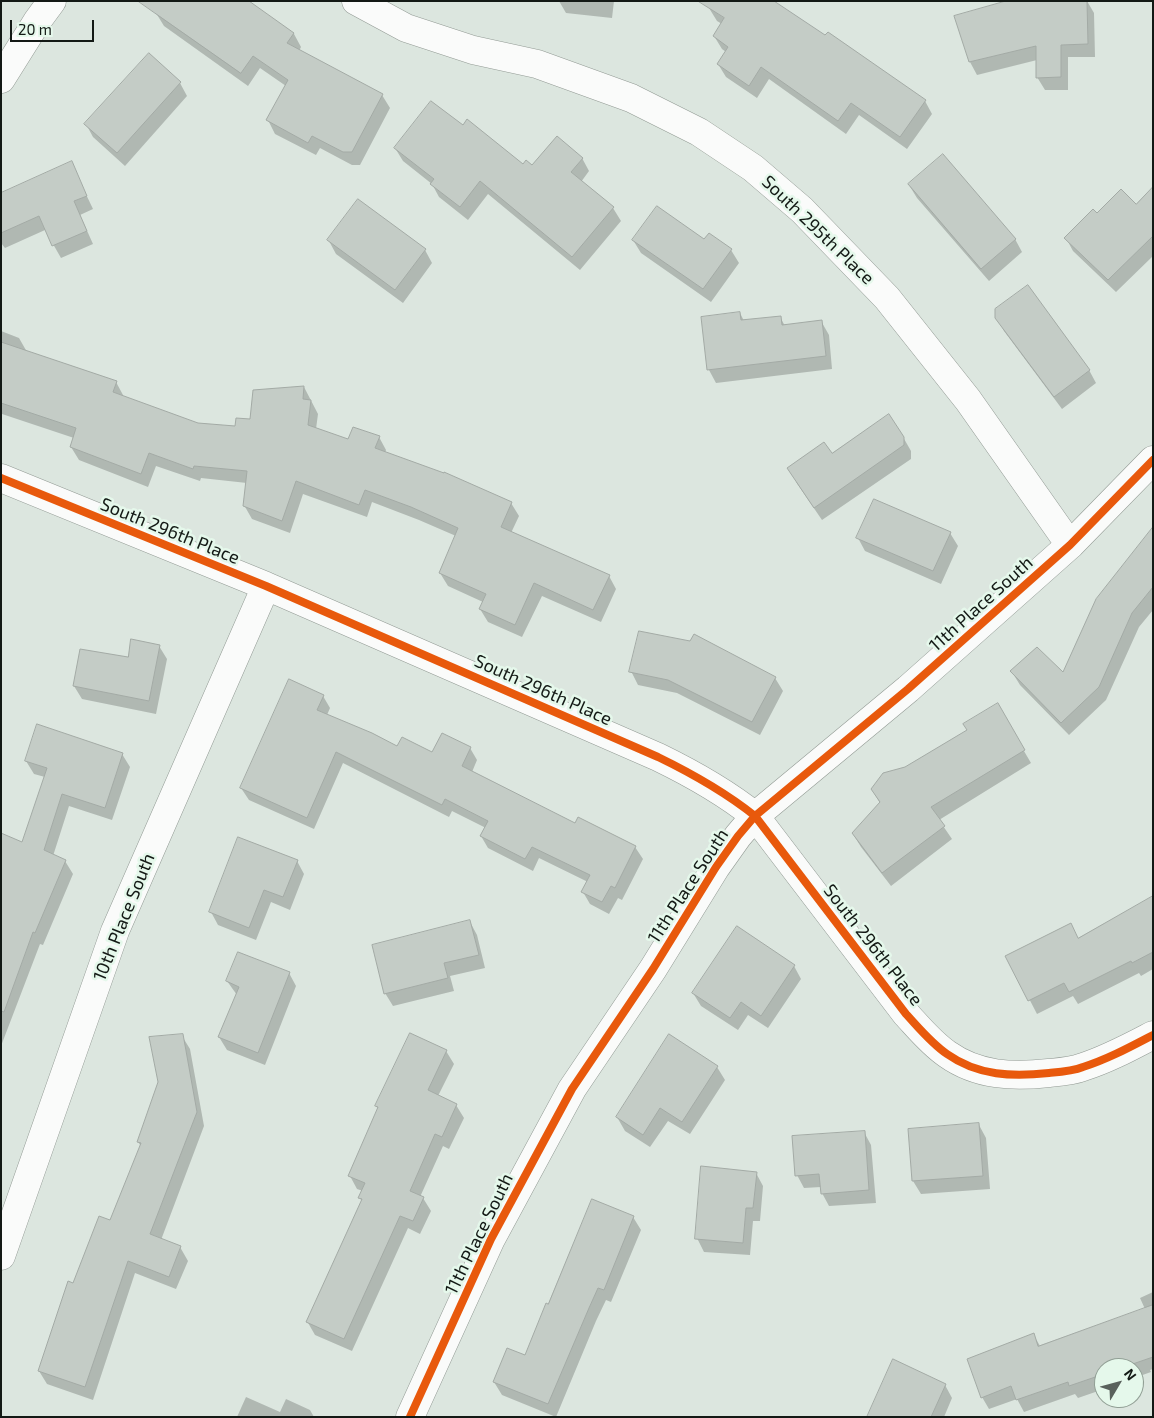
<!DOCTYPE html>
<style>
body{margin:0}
#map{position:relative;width:1154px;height:1418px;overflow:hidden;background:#dce6df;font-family:"Exo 2",sans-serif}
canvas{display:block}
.frame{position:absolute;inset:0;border:2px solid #131915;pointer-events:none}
.north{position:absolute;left:1094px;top:1358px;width:50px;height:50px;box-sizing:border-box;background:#e5f8eb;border:1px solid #919f95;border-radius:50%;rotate:53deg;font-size:14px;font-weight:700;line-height:20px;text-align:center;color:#131915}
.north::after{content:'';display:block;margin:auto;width:18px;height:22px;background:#59615c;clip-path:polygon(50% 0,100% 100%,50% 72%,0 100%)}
.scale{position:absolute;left:10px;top:20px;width:84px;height:22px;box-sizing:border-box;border:2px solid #131915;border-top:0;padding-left:6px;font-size:15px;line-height:18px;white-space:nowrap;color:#131915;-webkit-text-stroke:4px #e5f8eb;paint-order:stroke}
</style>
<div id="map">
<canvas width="1154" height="1418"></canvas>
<div class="frame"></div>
<div class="north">N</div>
<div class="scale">20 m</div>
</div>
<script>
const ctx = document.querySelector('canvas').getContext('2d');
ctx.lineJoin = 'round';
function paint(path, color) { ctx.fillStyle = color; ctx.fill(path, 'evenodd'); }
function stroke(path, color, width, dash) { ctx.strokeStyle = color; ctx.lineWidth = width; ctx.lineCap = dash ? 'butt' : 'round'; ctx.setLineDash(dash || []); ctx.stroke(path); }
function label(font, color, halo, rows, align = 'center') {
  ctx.font = font + ' "Exo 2",sans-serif'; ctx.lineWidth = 5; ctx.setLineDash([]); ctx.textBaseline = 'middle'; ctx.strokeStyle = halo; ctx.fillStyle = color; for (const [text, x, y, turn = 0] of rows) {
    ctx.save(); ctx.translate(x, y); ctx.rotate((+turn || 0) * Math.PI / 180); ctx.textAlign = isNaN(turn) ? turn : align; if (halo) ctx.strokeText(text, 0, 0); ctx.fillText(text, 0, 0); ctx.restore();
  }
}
const shadow = new Path2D(`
 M 247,1 L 294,34 L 301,47 L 299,51 L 382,95 L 390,108 L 360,165 L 352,165 L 320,148 L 316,155 L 275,134 L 268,120 L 286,86 L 260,68 L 248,86 L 164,26 L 156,13 Z
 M 559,1 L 614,1 L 612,18 L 566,13 Z
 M 1087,1 L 1094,13 L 1095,57 L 1068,57 L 1068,90 L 1045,90 L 1037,77 L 1037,60 L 977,75 L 970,62 Z
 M 709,8 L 925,101 L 932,114 L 907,149 L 859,115 L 846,134 L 769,79 L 757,98 L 726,77 L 718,64 L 726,52 L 722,49 L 714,36 L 722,24 L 717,21 Z
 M 180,83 L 187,96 L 125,166 L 93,137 L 86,124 Z
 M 463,127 L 523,165 L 533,167 L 582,158 L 589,171 L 581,182 L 613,208 L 621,221 L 580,270 L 488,194 L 468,220 L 439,197 L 432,184 L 403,161 L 395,148 Z
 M 71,163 L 93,209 L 80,215 L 93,244 L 61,258 L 45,230 L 5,248 L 1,243 L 1,195 Z
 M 909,185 L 1015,239 L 1022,252 L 989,281 L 917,198 Z
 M 1153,189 L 1153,256 L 1116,292 L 1073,251 L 1066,238 L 1097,215 L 1136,205 Z
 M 633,240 L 704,241 L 731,250 L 739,263 L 711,302 L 641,253 Z
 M 329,241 L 425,250 L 432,263 L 403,303 L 336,254 Z
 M 740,313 L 744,321 L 780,317 L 785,326 L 821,321 L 829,335 L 832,369 L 716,383 L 709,370 Z
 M 997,318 L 1089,370 L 1096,383 L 1062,409 L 1004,331 Z
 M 1,331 L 19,338 L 27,352 L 116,382 L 123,395 L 123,397 L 198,424 L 237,427 L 251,421 L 304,387 L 318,414 L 316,429 L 349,441 L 379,437 L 386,450 L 385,453 L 511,503 L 519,516 L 511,533 L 609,576 L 616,589 L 601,622 L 542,596 L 522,637 L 488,622 L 480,609 L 483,602 L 448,586 L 440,573 L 456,536 L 419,520 L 372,502 L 367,517 L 303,494 L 290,533 L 252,519 L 244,505 L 247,483 L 201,478 L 200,481 L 156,466 L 148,487 L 79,460 L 71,447 L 74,438 L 2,414 L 1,415 Z
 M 903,437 L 911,451 L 911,459 L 822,520 L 796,482 L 831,454 Z
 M 1153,529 L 1153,610 L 1139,627 L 1106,700 L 1069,735 L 1020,685 L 1012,672 L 1063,675 Z
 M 950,533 L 958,546 L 941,584 L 865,551 L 858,538 Z
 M 159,646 L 167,659 L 156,714 L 82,699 L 74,686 L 130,658 Z
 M 631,671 L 775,678 L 783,691 L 760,735 L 677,693 L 638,685 Z
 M 323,696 L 330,708 L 327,715 L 398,747 L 432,754 L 470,748 L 477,760 L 472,772 L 576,825 L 635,847 L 643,859 L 622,900 L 618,898 L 609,914 L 590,904 L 583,892 L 588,882 L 539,858 L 533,871 L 488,848 L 481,836 L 486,828 L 452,811 L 449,817 L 343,763 L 314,829 L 249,800 L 241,788 Z
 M 997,705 L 1031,763 L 939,820 L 952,839 L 891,886 L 861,847 L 853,834 L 880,803 L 872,790 L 968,731 Z
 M 122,754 L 130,767 L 112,820 L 69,806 L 53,856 L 65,861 L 73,874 L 43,945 L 40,944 L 1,1046 L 1,845 L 23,843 L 45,777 L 34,774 L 26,761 Z
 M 297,861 L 304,874 L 290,910 L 271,902 L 256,940 L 218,925 L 211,912 Z
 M 1153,897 L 1153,969 L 1141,976 L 1139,973 L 1078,1004 L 1073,996 L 1037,1014 L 1007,956 L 1079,939 Z
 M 470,922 L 477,935 L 485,968 L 450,976 L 454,991 L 393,1006 L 385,993 Z
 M 794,966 L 801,979 L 768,1028 L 748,1015 L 738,1030 L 701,1006 L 693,993 Z
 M 289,973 L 296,986 L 265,1065 L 227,1050 L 219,1037 L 237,995 L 227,981 Z
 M 182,1036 L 190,1049 L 204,1126 L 161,1240 L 180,1247 L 188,1261 L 176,1289 L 135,1273 L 93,1400 L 47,1384 L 39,1371 L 73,1285 L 111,1222 L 141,1146 L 138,1142 Z
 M 446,1051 L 454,1064 L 438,1096 L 456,1105 L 464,1118 L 449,1149 L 443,1146 L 420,1197 L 423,1198 L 431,1211 L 420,1234 L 408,1228 L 352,1351 L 315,1335 L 307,1321 L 362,1202 L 360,1198 L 363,1191 L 357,1189 L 350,1176 L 378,1109 L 376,1106 Z
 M 717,1067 L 725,1080 L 690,1134 L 668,1121 L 650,1147 L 625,1131 L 617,1117 Z
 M 979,1125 L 986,1138 L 990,1189 L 921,1194 L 913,1181 Z
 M 864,1132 L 871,1145 L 876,1203 L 829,1206 L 822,1193 L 821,1187 L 804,1188 L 797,1175 Z
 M 756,1173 L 763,1186 L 760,1221 L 753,1221 L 750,1255 L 704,1252 L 697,1238 Z
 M 633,1217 L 641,1230 L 611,1302 L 606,1300 L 596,1321 L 556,1417 L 502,1395 L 494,1382 L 525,1356 L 549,1306 Z
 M 1153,1292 L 1153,1369 L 1150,1370 L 1151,1372 L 1134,1378 L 1134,1368 L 1104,1368 L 1104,1389 L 1078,1398 L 1075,1394 L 1024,1412 L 1017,1399 L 989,1409 L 982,1397 L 1033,1334 L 1040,1346 L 1145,1309 L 1140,1298 Z
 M 945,1385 L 952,1398 L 944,1417 L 869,1417 Z
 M 246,1397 L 280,1412 L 286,1399 L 310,1410 L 314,1417 L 237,1417 Z`);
const building = new Path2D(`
 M 138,1 L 249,1 L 294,33 L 287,43 L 383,94 L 352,152 L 343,152 L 312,136 L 308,143 L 266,120 L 288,80 L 253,56 L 241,73 Z
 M 698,1 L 774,1 L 825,35 L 828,32 L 926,100 L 900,137 L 851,103 L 838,121 L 761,67 L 749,86 L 717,64 L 728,47 L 713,36 L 724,18 Z
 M 1006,1 L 1087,1 L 1088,44 L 1061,45 L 1061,77 L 1036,78 L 1036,46 L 969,62 L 954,16 Z
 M 149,53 L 181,82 L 117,153 L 84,124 Z
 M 431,101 L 463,125 L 467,119 L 523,164 L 526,160 L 532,165 L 557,136 L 583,158 L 571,172 L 614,207 L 572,257 L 480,181 L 460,207 L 430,184 L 434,179 L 394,148 Z
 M 943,154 L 1016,239 L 981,269 L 908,184 Z
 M 72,161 L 87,196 L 74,201 L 87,231 L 52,246 L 39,216 L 1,233 L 1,193 Z
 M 1153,187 L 1153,236 L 1108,280 L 1064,238 L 1093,209 L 1097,213 L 1121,189 L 1136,204 Z
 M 358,199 L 426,249 L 395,290 L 327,240 Z
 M 657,206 L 704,239 L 709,233 L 732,249 L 703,289 L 632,240 Z
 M 1028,285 L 1090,370 L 1054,397 L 995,318 L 995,309 Z
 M 740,312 L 741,320 L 781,316 L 782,325 L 822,320 L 826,356 L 707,370 L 701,317 Z
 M 1,342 L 117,381 L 113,392 L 198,423 L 235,426 L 236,418 L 250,419 L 253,390 L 304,386 L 303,399 L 311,400 L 308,425 L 348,439 L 353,427 L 380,436 L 375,448 L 444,473 L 444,472 L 512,502 L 501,527 L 610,575 L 593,610 L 534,583 L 515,625 L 479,609 L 486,594 L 439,573 L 458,528 L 411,507 L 365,490 L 359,505 L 296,481 L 282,521 L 243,506 L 247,471 L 194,466 L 193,469 L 149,453 L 141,474 L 70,447 L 76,428 L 1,403 Z
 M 889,414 L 904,437 L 904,445 L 814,508 L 787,468 L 824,442 L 832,453 Z
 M 874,499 L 951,532 L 933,571 L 856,538 Z
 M 1153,527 L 1153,587 L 1132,613 L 1099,687 L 1061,723 L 1010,671 L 1037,647 L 1063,672 L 1096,599 Z
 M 639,631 L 690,641 L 694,634 L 776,677 L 752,722 L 668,680 L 629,672 Z
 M 131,639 L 160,645 L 149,701 L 73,686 L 80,649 L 128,657 Z
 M 289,679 L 324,695 L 317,710 L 372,733 L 397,746 L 402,737 L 432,752 L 442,733 L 471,747 L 462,766 L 575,823 L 578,817 L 636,846 L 615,888 L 611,886 L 602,902 L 581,892 L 590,875 L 532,847 L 525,859 L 480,836 L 488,821 L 445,799 L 442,805 L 336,752 L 307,818 L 240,788 Z
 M 998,703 L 1025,750 L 931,807 L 945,826 L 882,873 L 852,833 L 880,802 L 871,789 L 883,773 L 905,767 L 967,730 L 963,724 Z
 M 37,724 L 123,753 L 105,808 L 62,794 L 44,850 L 66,860 L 35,933 L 33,932 L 4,1012 L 1,1011 L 1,833 L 22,842 L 47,768 L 25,761 Z
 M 238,837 L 298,860 L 283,897 L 264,890 L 249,928 L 209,912 Z
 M 1153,896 L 1153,952 L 1132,963 L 1131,961 L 1069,992 L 1064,983 L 1028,1001 L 1005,956 L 1071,923 L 1078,938 Z
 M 470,920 L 479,955 L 444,963 L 448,978 L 384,994 L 372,945 Z
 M 737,926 L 795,965 L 761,1016 L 741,1002 L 730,1018 L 692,993 Z
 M 238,952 L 290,972 L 258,1053 L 218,1037 L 239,987 L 226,981 Z
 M 410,1033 L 447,1050 L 428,1090 L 457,1104 L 442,1137 L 435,1134 L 410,1191 L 424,1197 L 413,1221 L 400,1216 L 344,1339 L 306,1322 L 362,1199 L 358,1198 L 365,1183 L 348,1176 L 378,1107 L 375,1106 Z
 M 183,1034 L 197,1112 L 150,1234 L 181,1246 L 169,1277 L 128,1261 L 85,1387 L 38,1371 L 68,1281 L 73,1283 L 99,1216 L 110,1220 L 141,1143 L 137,1142 L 158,1082 L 149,1037 Z
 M 669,1034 L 718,1066 L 682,1122 L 660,1108 L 643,1135 L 616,1117 Z
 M 979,1123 L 983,1176 L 912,1181 L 908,1129 Z
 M 865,1131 L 869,1190 L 821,1194 L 819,1174 L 795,1176 L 792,1136 Z
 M 701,1166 L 757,1172 L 753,1208 L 746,1208 L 743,1243 L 695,1239 Z
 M 592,1199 L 634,1216 L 604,1290 L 598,1288 L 589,1308 L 548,1404 L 493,1382 L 507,1348 L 525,1355 L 546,1303 L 548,1304 Z
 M 1153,1305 L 1153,1357 L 1121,1368 L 1104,1368 L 1104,1374 L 1069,1386 L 1068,1382 L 1016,1400 L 1011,1386 L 981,1398 L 967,1359 L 1034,1333 L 1038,1346 Z
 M 893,1359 L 946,1384 L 931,1417 L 867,1417 Z`);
const minor = new Path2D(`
 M 356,1 L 406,28 L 473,50 L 537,64 L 631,98 L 699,132 L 753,168 L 802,210 L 887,298 L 968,400 L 1070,545
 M 1,79 L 38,20 L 52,1
 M 1,478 L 266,586 L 658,757 C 693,774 725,792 755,816 L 906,1014 C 919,1028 931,1043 947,1054 C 978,1076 1013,1077 1049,1073 C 1060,1072 1073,1071 1083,1067 C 1108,1059 1130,1047 1153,1035
 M 1,1256 L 115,931 L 266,586
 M 410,1417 L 491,1239 L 572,1089 L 653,969 L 716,867 L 738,836 L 755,816 L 908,689 L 1070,545 L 1153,460`);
const cycleway = new Path2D(`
 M 1,478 L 266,586 L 658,757 C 693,774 725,792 755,816 L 906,1014 C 919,1028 931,1043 947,1054 C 978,1076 1013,1077 1049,1073 C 1060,1072 1073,1071 1083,1067 C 1108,1059 1130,1047 1153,1035
 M 410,1417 L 491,1239 L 572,1089 L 653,969 L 716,867 L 738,836 L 755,816 L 908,689 L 1070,545 L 1153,460`);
const streetNames = [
 ["South 295th Place",818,230,44],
 ["South 296th Place",170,531,22],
 ["11th Place South",981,604,-42],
 ["South 296th Place",543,690,24],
 ["11th Place South",688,886,-57],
 ["10th Place South",124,917,-68],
 ["South 296th Place",873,945,52],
 ["11th Place South",479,1234,-64]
];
paint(shadow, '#0003');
paint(building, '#c4ccc6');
stroke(building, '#a3aaa5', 1);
stroke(minor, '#929a94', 29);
stroke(minor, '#fafbfa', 28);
stroke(cycleway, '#e8590c', 8);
label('18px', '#131915', '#e5f8eb', streetNames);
</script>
